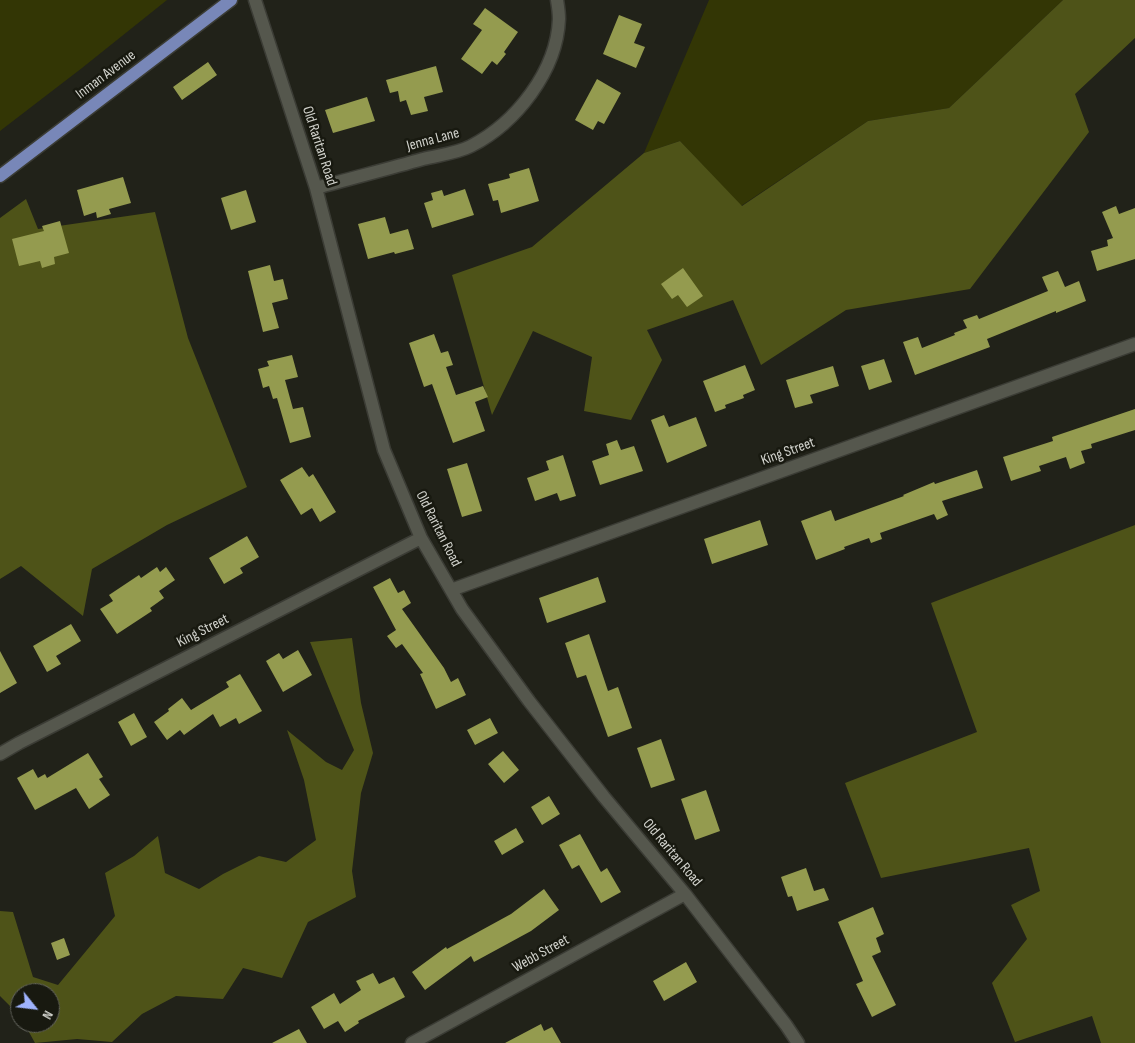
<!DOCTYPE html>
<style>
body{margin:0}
#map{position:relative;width:1135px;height:1043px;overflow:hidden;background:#212219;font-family:"Sofia Sans Condensed",sans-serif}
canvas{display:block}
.north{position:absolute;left:10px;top:983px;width:50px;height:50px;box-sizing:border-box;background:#181910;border:1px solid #62635c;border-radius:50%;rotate:119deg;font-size:14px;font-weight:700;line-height:20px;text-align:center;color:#d2d3cd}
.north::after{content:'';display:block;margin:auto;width:18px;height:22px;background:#9fb3fd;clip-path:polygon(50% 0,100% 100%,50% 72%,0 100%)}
</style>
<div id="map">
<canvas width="1135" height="1043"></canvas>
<div class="north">N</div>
</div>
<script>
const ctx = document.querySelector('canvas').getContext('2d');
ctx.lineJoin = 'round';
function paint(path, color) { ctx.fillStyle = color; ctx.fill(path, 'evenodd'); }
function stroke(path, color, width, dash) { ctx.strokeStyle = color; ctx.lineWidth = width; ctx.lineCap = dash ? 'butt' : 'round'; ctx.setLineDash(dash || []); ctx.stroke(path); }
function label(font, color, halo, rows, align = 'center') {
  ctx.font = font + ' "Sofia Sans Condensed",sans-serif'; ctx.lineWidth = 5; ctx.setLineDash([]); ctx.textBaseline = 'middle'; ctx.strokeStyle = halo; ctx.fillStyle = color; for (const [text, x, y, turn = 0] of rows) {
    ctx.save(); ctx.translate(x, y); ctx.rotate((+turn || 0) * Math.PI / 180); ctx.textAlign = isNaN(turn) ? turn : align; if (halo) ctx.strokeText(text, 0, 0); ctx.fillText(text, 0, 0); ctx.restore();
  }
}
const green = new Path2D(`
 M 0,0 L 167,0 L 82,68 L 0,131 Z
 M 709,0 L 1063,0 L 949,108 L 868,121 L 741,206 L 680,141 L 644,153 Z`);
const forest = new Path2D(`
 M 1063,0 L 1135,0 L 1135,38 L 1075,94 L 1089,132 L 970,289 L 846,310 L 761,365 L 733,300 L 647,330 L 662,360 L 631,420 L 584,411 L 592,357 L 533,331 L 492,415 L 452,275 L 532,247 L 644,153 L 680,141 L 742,206 L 868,121 L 949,108 Z
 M 26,199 L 38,229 L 155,212 L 188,338 L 247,487 L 167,525 L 92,569 L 83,616 L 21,566 L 0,579 L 0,218 Z
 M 1135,525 L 1135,1043 L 1101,1043 L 1092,1016 L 1015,1042 L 992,983 L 1027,939 L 1011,905 L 1040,891 L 1029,848 L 881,878 L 845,783 L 977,732 L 931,603 Z
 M 352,638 L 361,703 L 373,753 L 361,793 L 352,871 L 356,897 L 308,922 L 282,978 L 243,968 L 223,999 L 176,996 L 142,1014 L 112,1042 L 77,1039 L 35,1043 L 24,1023 L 50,1023 L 50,993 L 20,993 L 20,1016 L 0,996 L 0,911 L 13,912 L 33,977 L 58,985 L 115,916 L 105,873 L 134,856 L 158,836 L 165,873 L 199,889 L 223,874 L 259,856 L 286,862 L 316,840 L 304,780 L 287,730 L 326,762 L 342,770 L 354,750 L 310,642 Z`);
const building = new Path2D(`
 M 485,8 L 518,32 L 504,52 L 506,54 L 497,65 L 492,61 L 482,74 L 461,59 L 482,30 L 473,24 Z
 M 619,15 L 642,24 L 634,43 L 645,47 L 636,68 L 603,54 Z
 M 208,62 L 217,75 L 182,100 L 173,87 Z
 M 436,66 L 443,92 L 424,97 L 428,111 L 411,115 L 406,100 L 400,102 L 398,91 L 390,93 L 386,80 Z
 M 597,79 L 621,93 L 604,124 L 598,121 L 593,130 L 575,120 Z
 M 367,97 L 375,121 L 333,133 L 325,110 Z
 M 529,168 L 539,201 L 501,213 L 498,200 L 493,201 L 488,184 L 510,178 L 509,174 Z
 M 123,177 L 131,203 L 109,209 L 111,214 L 97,218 L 96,212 L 84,216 L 77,190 Z
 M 465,189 L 474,215 L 432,228 L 424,203 L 433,200 L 431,193 L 442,190 L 444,196 Z
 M 246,190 L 256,222 L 231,230 L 221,198 Z
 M 1116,206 L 1119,214 L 1135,208 L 1135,259 L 1097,271 L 1091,251 L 1108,246 L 1107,240 L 1113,238 L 1102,212 Z
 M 385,217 L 390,234 L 408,229 L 414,249 L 395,254 L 394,252 L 368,259 L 358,224 Z
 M 60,221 L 69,253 L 54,257 L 55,264 L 42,268 L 40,261 L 19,266 L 12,239 L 44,231 L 42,226 Z
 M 270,265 L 274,281 L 283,279 L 288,299 L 272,303 L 279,328 L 263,332 L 248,271 Z
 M 683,268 L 703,296 L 687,307 L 678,295 L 672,299 L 661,284 Z
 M 1058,271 L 1065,287 L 1079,281 L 1086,301 L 1056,313 L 1056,311 L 987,339 L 990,347 L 915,375 L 903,342 L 918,337 L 922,348 L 955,335 L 954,333 L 967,328 L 963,320 L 977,315 L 979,319 L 1048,291 L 1042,277 Z
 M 434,334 L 441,353 L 448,351 L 453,365 L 446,367 L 456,395 L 483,386 L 488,397 L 475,402 L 485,431 L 453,443 L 432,384 L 424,387 L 409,343 Z
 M 292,355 L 298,377 L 285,380 L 293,409 L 303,407 L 311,437 L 290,443 L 277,398 L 273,399 L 269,386 L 263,388 L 258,369 L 269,366 L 267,361 Z
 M 884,359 L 892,382 L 869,390 L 861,366 Z
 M 745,365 L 755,390 L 743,395 L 744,398 L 725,405 L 726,408 L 715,412 L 703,381 Z
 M 833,366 L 839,386 L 810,395 L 813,403 L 795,408 L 786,380 Z
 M 1135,409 L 1135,430 L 1091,444 L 1092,448 L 1081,451 L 1085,463 L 1070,469 L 1066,457 L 1039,466 L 1041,471 L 1011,481 L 1003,457 L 1053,441 L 1052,437 Z
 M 664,415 L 669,427 L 696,417 L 707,446 L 667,463 L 651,420 Z
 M 617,440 L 621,450 L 634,446 L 643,471 L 600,485 L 592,461 L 609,455 L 606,444 Z
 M 563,455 L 576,496 L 560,501 L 557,493 L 535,501 L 527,478 L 549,470 L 546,461 Z
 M 467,463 L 482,511 L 462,517 L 447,469 Z
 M 302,467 L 309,477 L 313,474 L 336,512 L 320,522 L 312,508 L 301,515 L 280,480 Z
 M 977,470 L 983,488 L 942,501 L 948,515 L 937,520 L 934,514 L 880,533 L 882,539 L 871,543 L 869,538 L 844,547 L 845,549 L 816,560 L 801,521 L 831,510 L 835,521 L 904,496 L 903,495 L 934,482 L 935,484 Z
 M 760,520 L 768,545 L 712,564 L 704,539 Z
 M 247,536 L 259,557 L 240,568 L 243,573 L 224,584 L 209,558 Z
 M 157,567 L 160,572 L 166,567 L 175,580 L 159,591 L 164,598 L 150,608 L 152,611 L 117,634 L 100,609 L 113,601 L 109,595 L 139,575 L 141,578 Z
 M 598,577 L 606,602 L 547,623 L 539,598 Z
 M 390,578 L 398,593 L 404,590 L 411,603 L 402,609 L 444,668 L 451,682 L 458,678 L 466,695 L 436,709 L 420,674 L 423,673 L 402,644 L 396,648 L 387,636 L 396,630 L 373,587 Z
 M 71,624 L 81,641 L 56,656 L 61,664 L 47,672 L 33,646 Z
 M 589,634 L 608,691 L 618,687 L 632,728 L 608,737 L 586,675 L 577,678 L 565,643 Z
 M 298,650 L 312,675 L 283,692 L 266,661 L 279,653 L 283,659 Z
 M 0,651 L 17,683 L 0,693 Z
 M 240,674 L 262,711 L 239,724 L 236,718 L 220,727 L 213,714 L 184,735 L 180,730 L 167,740 L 154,722 L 169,711 L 168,709 L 182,698 L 191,710 L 229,687 L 226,682 Z
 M 134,713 L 147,737 L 131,746 L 118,722 Z
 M 490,718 L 498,733 L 475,745 L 467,730 Z
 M 661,739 L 675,780 L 651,788 L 637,748 Z
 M 503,751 L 519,770 L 504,783 L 488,764 Z
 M 88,753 L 103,777 L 99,779 L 110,795 L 89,809 L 76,788 L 35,810 L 17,778 L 33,769 L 38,778 L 45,774 L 47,778 Z
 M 706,790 L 720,831 L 695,840 L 681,799 Z
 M 549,796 L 560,814 L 542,825 L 531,807 Z
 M 516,828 L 524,842 L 502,855 L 494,841 Z
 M 580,834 L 601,872 L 607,868 L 621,892 L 601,903 L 579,865 L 572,869 L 559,845 Z
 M 806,868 L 814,891 L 824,888 L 829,900 L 797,911 L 792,896 L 788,897 L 781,877 Z
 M 544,889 L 559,910 L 531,931 L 474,962 L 471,956 L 425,990 L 412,972 L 446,947 L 447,949 L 511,914 Z
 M 873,907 L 884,934 L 876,938 L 881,952 L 872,956 L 896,1005 L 872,1017 L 856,984 L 863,981 L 838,922 Z
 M 64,938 L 70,955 L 57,960 L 51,943 Z
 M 686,962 L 697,982 L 664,1001 L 653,981 Z
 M 373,973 L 379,984 L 394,977 L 405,997 L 358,1021 L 359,1023 L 345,1032 L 338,1021 L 324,1029 L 311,1007 L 334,993 L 340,1004 L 361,990 L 356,981 Z
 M 541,1024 L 544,1031 L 552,1027 L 561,1043 L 505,1043 Z
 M 299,1029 L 307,1043 L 272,1043 Z`);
const minor = new Path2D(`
 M 255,0 L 316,188 L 384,450 L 421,538 L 462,609 L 529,701 L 604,797 L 685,894 L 786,1025 L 798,1043
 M 316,188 C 352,178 388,169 423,159 C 439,155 458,153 471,146 C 516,123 557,71 559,19 C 559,13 558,6 557,0
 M 451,590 L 1135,344
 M 0,754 L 19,743 L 421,538
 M 412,1043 L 685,894`);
const major = new Path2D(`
 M 0,176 L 231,0`);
const streetNames = [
 ["Inman Avenue",106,75,-37],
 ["Jenna Lane",433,140,-15],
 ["Old Raritan Road",319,146,72],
 ["King Street",788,452,-20],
 ["Old Raritan Road",438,529,63],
 ["King Street",203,631,-27],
 ["Old Raritan Road",672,853,50],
 ["Webb Street",541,954,-29]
];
paint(green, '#333605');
paint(forest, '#4e5318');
paint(building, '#949b4f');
stroke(minor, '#3b3c35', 15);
stroke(major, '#3b3c35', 15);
stroke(minor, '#55574d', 12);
stroke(major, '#7887b8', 12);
label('15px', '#d2d3cd', '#181910', streetNames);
</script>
